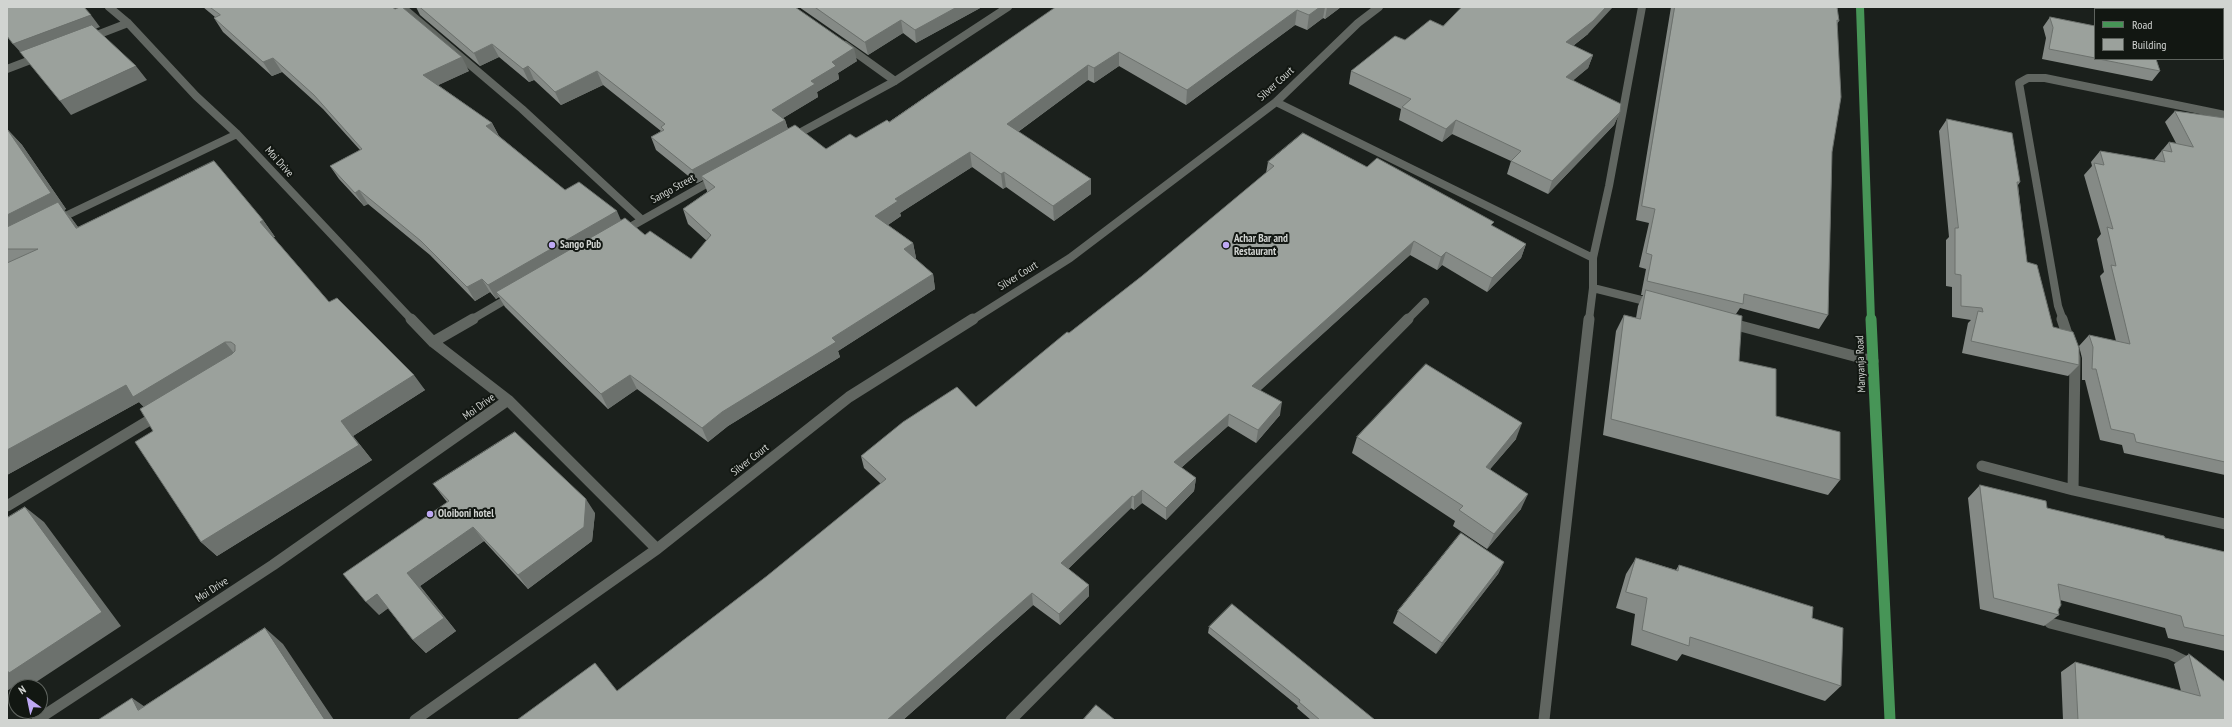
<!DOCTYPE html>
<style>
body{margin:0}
#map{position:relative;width:2232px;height:727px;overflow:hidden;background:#1b201c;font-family:"PT Sans Narrow",sans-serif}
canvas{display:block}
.frame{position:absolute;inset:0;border:8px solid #d1d4d1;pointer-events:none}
.legend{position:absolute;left:2094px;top:8px;width:130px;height:52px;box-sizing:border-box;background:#121712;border:1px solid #5e635e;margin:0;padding:5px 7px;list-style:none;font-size:12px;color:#d1d4d1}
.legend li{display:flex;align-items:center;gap:8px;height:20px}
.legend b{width:20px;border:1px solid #5e635e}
.north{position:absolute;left:8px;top:679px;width:40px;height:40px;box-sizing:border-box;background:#121712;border:1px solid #5e635e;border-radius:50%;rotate:327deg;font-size:11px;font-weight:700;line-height:16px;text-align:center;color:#d1d4d1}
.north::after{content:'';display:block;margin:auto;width:14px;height:18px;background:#bea9f4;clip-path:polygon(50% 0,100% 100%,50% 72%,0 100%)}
</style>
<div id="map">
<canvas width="2232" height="727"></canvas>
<div class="frame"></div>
<ul class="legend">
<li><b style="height:5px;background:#479557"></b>Road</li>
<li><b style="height:11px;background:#9ba19c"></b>Building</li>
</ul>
<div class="north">N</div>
</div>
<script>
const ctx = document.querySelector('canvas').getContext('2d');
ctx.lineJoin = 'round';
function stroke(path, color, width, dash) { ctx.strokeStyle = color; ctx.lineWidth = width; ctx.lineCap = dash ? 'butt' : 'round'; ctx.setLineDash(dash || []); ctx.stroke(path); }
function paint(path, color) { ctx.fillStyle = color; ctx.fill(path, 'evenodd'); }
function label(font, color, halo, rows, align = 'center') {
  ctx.font = font + ' "PT Sans Narrow",sans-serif'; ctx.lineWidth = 4; ctx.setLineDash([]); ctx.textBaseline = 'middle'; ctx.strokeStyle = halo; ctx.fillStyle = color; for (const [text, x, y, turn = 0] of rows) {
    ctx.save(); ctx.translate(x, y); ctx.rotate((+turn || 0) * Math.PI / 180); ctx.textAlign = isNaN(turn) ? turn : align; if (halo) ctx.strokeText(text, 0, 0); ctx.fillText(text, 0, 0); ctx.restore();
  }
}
const minorFar1 = new Path2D(`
 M 109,7 L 128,23 L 196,96 L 237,134 L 412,320
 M 402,7 L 522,109 L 642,220
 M 2205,7 L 2215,9
 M 2223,11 L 2225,11
 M 89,38 L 128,23
 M 845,45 L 895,81
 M 7,69 L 41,56
 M 1276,102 L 1593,258
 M 792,137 L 895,81 L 1008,7
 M 57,220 L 237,134
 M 623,231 L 715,179
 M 1593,288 L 1653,303
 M 471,320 L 512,296
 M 972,320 L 1070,258 L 1276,102 L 1358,23 L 1379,7
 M 1407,320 L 1425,302
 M 1589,320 L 1593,288 L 1593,258 L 1609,186 L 1642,7
 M 2063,320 L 2058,306 L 2019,83 L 2028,78 L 2045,78 L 2225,115`);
const minor = new Path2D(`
 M 2062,319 L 2075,358 L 2073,490
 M 1729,323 L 1873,361
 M 433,342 L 473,319
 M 1982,466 L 2073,490 L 2225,524
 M 7,506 L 158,415
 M 657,549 L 849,397 L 973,319
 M 2050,623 L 2170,654 L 2193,665
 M 37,720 L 273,565 L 508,400 L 433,342 L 411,319
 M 415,720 L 657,549 L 508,400
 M 1011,720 L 1408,319
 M 1544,720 L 1589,319`);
const majorFar1 = new Path2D(`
 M 1860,7 L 1871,320`);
const major = new Path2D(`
 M 1871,319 L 1890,720`);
const wall = new Path2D(`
 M 203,7 L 392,7 L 469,71 L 438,85 L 492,123 L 499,136 L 565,190 L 621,220 L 645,235 L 691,259 L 707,241 L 688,224 L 683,209 L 707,192 L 707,191 L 703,180 L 697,183 L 656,150 L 651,137 L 661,131 L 603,85 L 561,105 L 534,80 L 529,82 L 499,57 L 480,66 L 420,15 L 416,7 L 795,7 L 857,61 L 838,73 L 839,79 L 817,92 L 818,97 L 783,118 L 785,120 L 788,129 L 826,149 L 856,138 L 889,122 L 1056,7 L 1341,7 L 1325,19 L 1323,18 L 1307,30 L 1295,25 L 1186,105 L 1119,66 L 1094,83 L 1088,80 L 1018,132 L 1091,179 L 1091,194 L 1054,221 L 1006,187 L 1003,189 L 972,167 L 900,213 L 901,216 L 888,225 L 913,243 L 916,258 L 915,258 L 933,274 L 935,289 L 838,351 L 840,357 L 728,426 L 708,442 L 637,389 L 608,409 L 505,307 L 499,297 L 496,299 L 490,292 L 475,301 L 430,255 L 368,204 L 364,206 L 339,179 L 330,166 L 360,150 L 323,109 L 282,72 L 272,76 L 223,32 L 214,18 L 215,17 Z
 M 799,7 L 982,7 L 916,43 L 903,33 L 868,55 Z
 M 1671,7 L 1837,7 L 1839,21 L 1837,24 L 1832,152 L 1828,315 L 1819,329 L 1740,308 L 1736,314 L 1739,361 L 1776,416 L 1840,480 L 1828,495 L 1603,435 L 1616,331 L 1624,315 L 1636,318 L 1638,306 L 1643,295 L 1641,295 L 1646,269 L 1639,267 L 1649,223 L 1636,220 Z
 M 2050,17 L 2095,26 L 2095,59 L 2156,59 L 2160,71 L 2152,81 L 2042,59 L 2046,38 L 2043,27 Z
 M 1443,26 L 1588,34 L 1573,46 L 1593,55 L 1588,68 L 1573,80 L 1620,112 L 1614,125 L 1548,194 L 1507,174 L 1511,161 L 1452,134 L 1442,142 L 1399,120 L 1401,109 L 1349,84 L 1351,71 L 1405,40 Z
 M 2175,111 L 2225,118 L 2225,475 L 2124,453 L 2122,445 L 2100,440 L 2085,380 L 2082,380 L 2082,358 L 2079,346 L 2089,335 L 2116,341 L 2100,276 L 2104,272 L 2097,239 L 2101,234 L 2084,175 L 2092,166 L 2091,162 L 2100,151 L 2154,160 L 2169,142 L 2176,143 L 2165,122 Z
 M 1947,119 L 2020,182 L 2018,185 L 2027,262 L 2053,327 L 2079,365 L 2068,376 L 1962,353 L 1968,323 L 1971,320 L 1952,317 L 1952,287 L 1946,286 L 1946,240 L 1949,237 L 1939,131 Z
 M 7,129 L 22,145 L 66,209 L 64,210 L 72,219 L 78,227 L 263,220 L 275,237 L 273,237 L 329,302 L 425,390 L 353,436 L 372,460 L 217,556 L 201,542 L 153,431 L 144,407 L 139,402 L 7,475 Z
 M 1268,162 L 1367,167 L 1492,226 L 1526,244 L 1521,258 L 1487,292 L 1442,265 L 1437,270 L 1410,255 L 1260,390 L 1280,415 L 1256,443 L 1228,426 L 1181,468 L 1196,478 L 1194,491 L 1166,520 L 1142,503 L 1134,510 L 1131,508 L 1068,569 L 1089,596 L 1060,625 L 1033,605 L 903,720 L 517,720 L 617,691 L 767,576 L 881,484 L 864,468 L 861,456 L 976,407 L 1069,333 L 1142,276 L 1266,173 Z
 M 1357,437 L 1516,439 L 1490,469 L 1521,509 L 1487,549 L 1453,526 L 1455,521 L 1352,453 Z
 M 433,484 L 595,513 L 592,541 L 528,589 L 484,541 L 420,586 L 456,631 L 426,653 L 413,640 L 388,608 L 379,615 L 447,502 Z
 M 1980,485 L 2047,508 L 2165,538 L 2225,552 L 2225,651 L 2168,638 L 2165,628 L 2060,600 L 2058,610 L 2059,615 L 2044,626 L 1980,609 L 1968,498 Z
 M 1636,558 L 1676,570 L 1679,565 L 1812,618 L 1841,686 L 1825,701 L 1682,654 L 1677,661 L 1631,645 L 1635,614 L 1616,608 L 1626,574 Z
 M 1504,562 L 1498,574 L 1436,654 L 1393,623 L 1398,611 Z
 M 1209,627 L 1375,720 L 1311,720 L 1297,708 L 1298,706 L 1208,633 Z
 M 2189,654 L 2225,720 L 2063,720 L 2061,672 L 2075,662 L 2181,691 L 2174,664 Z`);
const shadedWall = new Path2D(`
 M 957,7 L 982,7 L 916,43 L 915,30 Z
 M 1320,7 L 1325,7 L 1323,18 L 1307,30 L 1309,15 Z
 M 1327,7 L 1341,7 L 1325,19 Z
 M 1606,7 L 1613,7 L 1588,34 L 1561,55 L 1566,42 Z
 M 1297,10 L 1295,25 L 1186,105 L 1187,90 Z
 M 91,15 L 100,27 L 24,56 L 13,44 Z
 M 901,20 L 903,33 L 868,55 L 865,42 Z
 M 492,44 L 499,57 L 480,66 L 474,53 Z
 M 854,48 L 857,61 L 838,73 L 839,79 L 817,92 L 818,97 L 775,123 L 772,110 L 811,81 L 832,62 Z
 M 1119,52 L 1119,66 L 1094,83 L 1094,68 Z
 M 1593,55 L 1588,68 L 1562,90 L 1566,77 Z
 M 462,57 L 469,71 L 430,89 L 423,75 Z
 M 273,58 L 282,72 L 272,76 L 263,62 Z
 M 1088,65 L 1088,80 L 1008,139 L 1007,124 Z
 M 136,66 L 147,80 L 71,115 L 60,101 Z
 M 528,66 L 534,80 L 529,82 L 523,69 Z
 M 597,71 L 603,85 L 561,105 L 555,92 Z
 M 1620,112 L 1614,125 L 1548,194 L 1552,181 Z
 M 785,120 L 789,133 L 701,176 L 703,180 L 697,183 L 692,170 Z
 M 1456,120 L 1452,134 L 1442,142 L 1446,129 Z
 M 492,123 L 499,137 L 486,126 Z
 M 7,129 L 22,145 L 66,209 L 64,210 L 72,219 L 90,244 L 7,239 Z
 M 970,152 L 972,167 L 900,213 L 901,216 L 879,231 L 875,216 L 895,199 Z
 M 1004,172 L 1006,187 L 1003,189 L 1001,174 Z
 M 1091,179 L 1091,194 L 1054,221 L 1053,206 Z
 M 359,190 L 368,204 L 364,206 L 355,193 Z
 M 617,211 L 623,225 L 496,292 L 499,297 L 496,299 L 488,285 Z
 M 263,220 L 275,237 L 272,238 L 260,222 Z
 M 1414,241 L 1410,255 L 1251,399 L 1252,386 Z
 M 913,243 L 916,258 L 907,264 L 904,249 Z
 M 1526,244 L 1521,258 L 1487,292 L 1492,278 Z
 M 1446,252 L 1442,265 L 1437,270 L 1441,257 Z
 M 933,274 L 935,289 L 838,351 L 840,357 L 728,426 L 708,442 L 702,428 L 722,412 L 832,338 Z
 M 482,279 L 490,292 L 475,301 L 467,287 Z
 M 225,342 L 238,358 L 149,412 L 139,402 L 7,475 L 7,450 L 126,385 Z
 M 414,375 L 425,390 L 353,436 L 372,460 L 217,556 L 201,542 L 341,421 Z
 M 630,375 L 637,389 L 608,409 L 601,394 Z
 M 1282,402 L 1280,415 L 1256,443 L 1258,430 Z
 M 1229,414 L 1228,426 L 1173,475 L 1174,462 Z
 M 1522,423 L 1516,439 L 1479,482 L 1486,467 Z
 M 1196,478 L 1194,491 L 1166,520 L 1166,508 Z
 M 1142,490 L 1142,503 L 1134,510 L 1134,497 Z
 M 1528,494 L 1521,509 L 1487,549 L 1494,534 Z
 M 1132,496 L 1131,508 L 1062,575 L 1061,563 Z
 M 586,499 L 595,513 L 592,541 L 528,589 L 518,575 Z
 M 25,507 L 44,522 L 121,626 L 30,686 L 22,681 L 7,691 L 7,667 Z
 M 473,527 L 484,541 L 420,586 L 456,631 L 426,653 L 413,640 L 407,573 Z
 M 1504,562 L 1498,574 L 1436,654 L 1442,643 Z
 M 1089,585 L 1089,596 L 1060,625 L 1059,614 Z
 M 1032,593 L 1033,605 L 903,720 L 887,720 Z
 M 377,594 L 390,607 L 379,615 L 366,602 Z
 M 265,628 L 283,644 L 334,720 L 325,720 Z
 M 132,698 L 154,713 L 138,710 Z`);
const building = new Path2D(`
 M 7,7 L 84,7 L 91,15 L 13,44 L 7,36 Z
 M 210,7 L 392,7 L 395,9 L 400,7 L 402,7 L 462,57 L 423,75 L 492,123 L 486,126 L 565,190 L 579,182 L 617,211 L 488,285 L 482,279 L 467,287 L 421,241 L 359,190 L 355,193 L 330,166 L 362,149 L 314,95 L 273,58 L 263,62 L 214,18 L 220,15 Z
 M 420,7 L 795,7 L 854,48 L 832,62 L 836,66 L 811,81 L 815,84 L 772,110 L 785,120 L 692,170 L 651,137 L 664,130 L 661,127 L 665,124 L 597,71 L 555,92 L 528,66 L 523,69 L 492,44 L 474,53 Z
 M 815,7 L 957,7 L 915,30 L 901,20 L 865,42 Z
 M 1056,7 L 1320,7 L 1309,15 L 1297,10 L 1187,90 L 1119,52 L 1094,68 L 1088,65 L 1007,124 L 1091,179 L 1053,206 L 1004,172 L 1001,174 L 970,152 L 895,199 L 898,201 L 875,216 L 913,243 L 904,249 L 933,274 L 832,338 L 836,342 L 722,412 L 702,428 L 630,375 L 601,394 L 496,292 L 625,218 L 645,235 L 650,231 L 691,259 L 711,235 L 683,209 L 715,187 L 701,176 L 795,125 L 826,149 L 850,134 L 856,138 L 887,120 L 889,122 Z
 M 1462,7 L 1606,7 L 1593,21 L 1566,42 L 1593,55 L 1566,77 L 1621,104 L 1620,112 L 1552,181 L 1511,161 L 1521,151 L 1456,120 L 1446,129 L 1402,107 L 1411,99 L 1351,71 L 1395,36 L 1405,40 L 1430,20 L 1443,26 Z
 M 1675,7 L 1837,7 L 1839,21 L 1837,20 L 1841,97 L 1832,152 L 1828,315 L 1744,294 L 1743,304 L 1647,281 L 1652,255 L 1646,253 L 1655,209 L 1642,206 Z
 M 2050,17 L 2095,26 L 2095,58 L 2049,49 L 2053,28 Z
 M 92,25 L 136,66 L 60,101 L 20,52 Z
 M 2099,59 L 2156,59 L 2160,71 L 2119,63 Z
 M 2175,111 L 2225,118 L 2225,462 L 2136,442 L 2134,434 L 2111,429 L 2096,369 L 2092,369 L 2093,347 L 2089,335 L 2130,344 L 2111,265 L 2116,266 L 2107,227 L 2113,229 L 2094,163 L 2104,165 L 2100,151 L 2165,162 L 2162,150 L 2172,152 L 2169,142 L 2193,147 Z
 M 1947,119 L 2012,133 L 2020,182 L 2017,182 L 2027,262 L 2037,265 L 2053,327 L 2073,332 L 2079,348 L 2079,365 L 1971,341 L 1978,311 L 1983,312 L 1982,308 L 1961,306 L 1961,275 L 1955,274 L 1955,228 L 1958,228 Z
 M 7,129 L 51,193 L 7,215 Z
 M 1303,133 L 1367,167 L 1377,158 L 1494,222 L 1491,225 L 1526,244 L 1492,278 L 1446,252 L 1441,257 L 1414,241 L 1252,386 L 1282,402 L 1258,430 L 1229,414 L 1174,462 L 1196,478 L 1166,508 L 1142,490 L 1134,497 L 1132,496 L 1061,563 L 1089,585 L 1059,614 L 1032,593 L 887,720 L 517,720 L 595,663 L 617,691 L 767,576 L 886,479 L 861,456 L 903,422 L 957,387 L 976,407 L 1067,332 L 1069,333 L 1142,276 L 1274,166 L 1268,162 Z
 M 214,161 L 263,220 L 260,222 L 329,302 L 337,298 L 414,375 L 341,421 L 359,445 L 201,542 L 135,442 L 153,431 L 140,409 L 232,354 L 235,351 L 235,345 L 231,342 L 225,342 L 133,397 L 126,385 L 7,450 L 7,263 L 38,249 L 7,249 L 7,227 L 58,202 L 76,228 Z
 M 1646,290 L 1742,316 L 1739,361 L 1776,369 L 1776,416 L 1840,432 L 1840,480 L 1611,419 L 1624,315 L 1640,319 Z
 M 1426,364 L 1522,423 L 1486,467 L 1528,494 L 1494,534 L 1459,510 L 1463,506 L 1357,437 Z
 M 515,432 L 586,499 L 584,527 L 518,575 L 473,527 L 407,573 L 444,618 L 413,640 L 377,594 L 366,602 L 343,574 L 449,501 L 433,484 Z
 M 1980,485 L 2046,501 L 2047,508 L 2164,536 L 2165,538 L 2225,552 L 2225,636 L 2184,627 L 2181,616 L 2058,584 L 2061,605 L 2058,610 L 2059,615 L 1994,598 Z
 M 25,507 L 102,612 L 9,673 L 7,670 L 7,518 Z
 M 1461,533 L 1504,562 L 1442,643 L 1398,611 Z
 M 1636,558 L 1678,571 L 1679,565 L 1813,607 L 1812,618 L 1843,628 L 1841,686 L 1690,637 L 1689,646 L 1642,630 L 1647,598 L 1626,592 Z
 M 1232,604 L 1375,720 L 1320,720 L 1299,702 L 1300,700 L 1209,627 Z
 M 265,628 L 325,720 L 98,720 L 132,698 L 138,710 Z
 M 2189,654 L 2225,682 L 2225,720 L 2078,720 L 2075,662 L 2200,696 Z
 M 1096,705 L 1115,720 L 1083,720 Z`);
const markers = [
 [552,245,4,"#bea9f4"],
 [1226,245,4,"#bea9f4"],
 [430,514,4,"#bea9f4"]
];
const streetNames = [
 ["Silver Court",1276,84,-42],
 ["Moi Drive",279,162,48],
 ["Sango Street",673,189,-29],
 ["Silver Court",1018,276,-32],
 ["Manyanja Road",1861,364,-92],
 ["Moi Drive",479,407,-36],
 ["Silver Court",750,460,-38],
 ["Moi Drive",212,590,-33]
];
const poiNames = [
 ["Achar Bar and",1234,239],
 ["Restaurant",1234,252],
 ["Sango Pub",560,245],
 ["Oloiboni hotel",438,514]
];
stroke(minorFar1, '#616661', 8);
stroke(minor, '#616661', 11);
stroke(majorFar1, '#479557', 8);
stroke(major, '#479557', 11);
paint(wall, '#858a86');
paint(shadedWall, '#6c716d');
paint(building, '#9ba19c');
stroke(building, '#6c716d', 1);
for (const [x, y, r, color] of markers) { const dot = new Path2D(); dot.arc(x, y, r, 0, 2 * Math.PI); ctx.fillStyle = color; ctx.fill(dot); stroke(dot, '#121712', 1.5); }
label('11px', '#d1d4d1', '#121712', streetNames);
label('bold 11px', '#d1d4d1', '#121712', poiNames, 'left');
</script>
